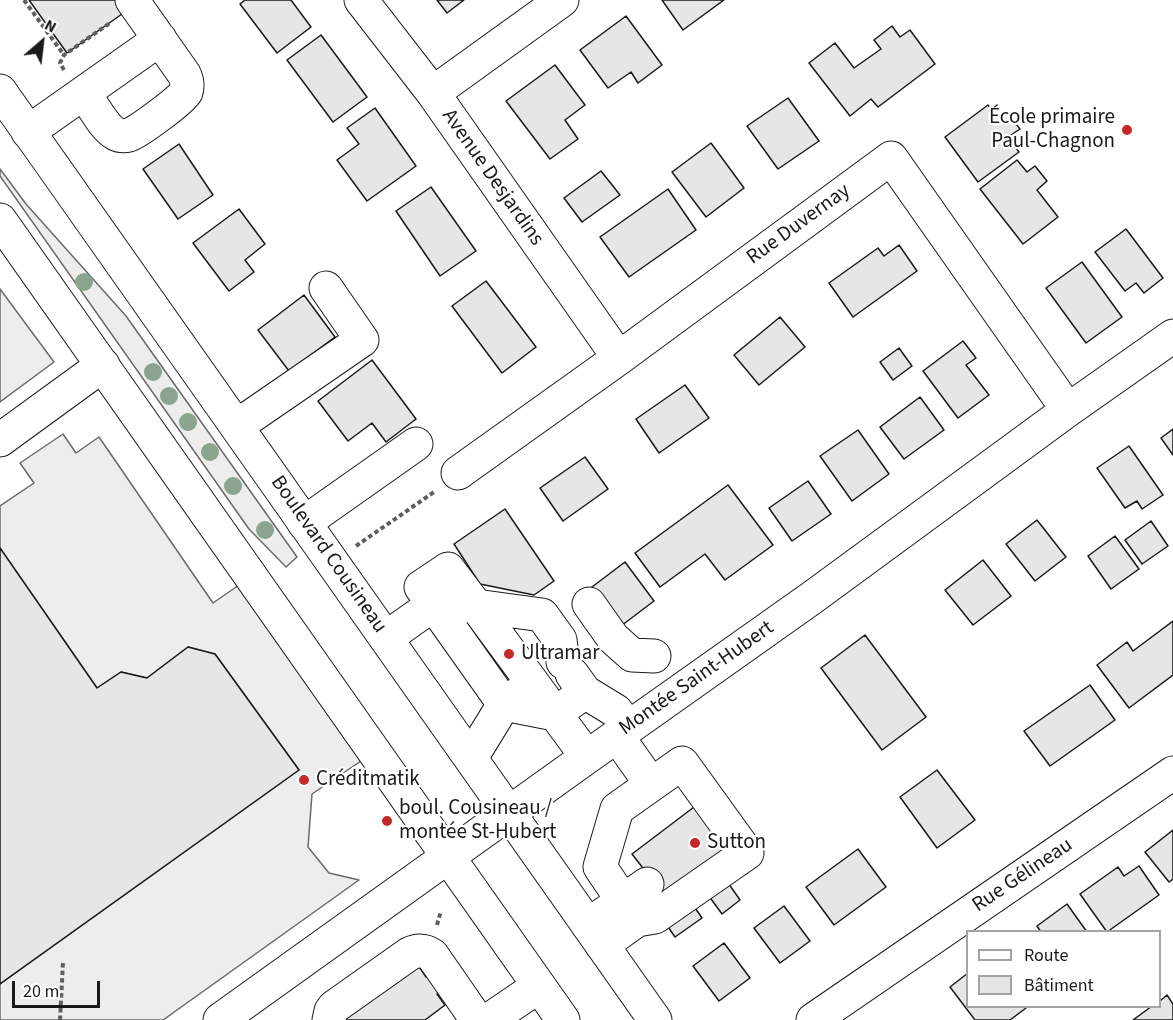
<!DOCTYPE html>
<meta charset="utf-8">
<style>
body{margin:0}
#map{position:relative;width:1173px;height:1020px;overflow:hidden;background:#fff;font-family:"Source Sans 3",sans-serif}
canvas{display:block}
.legend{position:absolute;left:966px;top:930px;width:195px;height:78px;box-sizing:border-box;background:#fff;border:2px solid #a3a3a3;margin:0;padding:8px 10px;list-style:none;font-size:18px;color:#1a1a1a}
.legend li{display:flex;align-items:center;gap:12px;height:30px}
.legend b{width:30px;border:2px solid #a3a3a3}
.north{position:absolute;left:12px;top:12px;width:60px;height:60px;-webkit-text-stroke:4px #fff;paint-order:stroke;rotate:28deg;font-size:16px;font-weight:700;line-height:24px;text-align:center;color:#1a1a1a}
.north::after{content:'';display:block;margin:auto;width:21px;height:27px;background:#1a1a1a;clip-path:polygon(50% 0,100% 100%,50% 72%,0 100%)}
.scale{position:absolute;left:12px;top:981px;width:88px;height:27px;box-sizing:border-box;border:3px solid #1a1a1a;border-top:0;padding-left:8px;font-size:18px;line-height:21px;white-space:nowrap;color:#1a1a1a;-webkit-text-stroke:4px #fff;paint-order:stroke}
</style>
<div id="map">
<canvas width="1173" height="1020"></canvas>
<ul class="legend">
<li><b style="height:8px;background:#fff"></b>Route</li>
<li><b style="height:16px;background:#e6e6e6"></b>Bâtiment</li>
</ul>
<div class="north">N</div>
<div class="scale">20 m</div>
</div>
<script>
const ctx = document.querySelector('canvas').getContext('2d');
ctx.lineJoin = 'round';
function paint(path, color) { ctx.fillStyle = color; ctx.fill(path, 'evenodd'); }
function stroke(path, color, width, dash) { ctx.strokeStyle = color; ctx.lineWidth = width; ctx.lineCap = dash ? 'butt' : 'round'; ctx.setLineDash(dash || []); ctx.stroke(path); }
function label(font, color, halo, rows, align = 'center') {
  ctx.font = font + ' "Source Sans 3",sans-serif'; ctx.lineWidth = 4.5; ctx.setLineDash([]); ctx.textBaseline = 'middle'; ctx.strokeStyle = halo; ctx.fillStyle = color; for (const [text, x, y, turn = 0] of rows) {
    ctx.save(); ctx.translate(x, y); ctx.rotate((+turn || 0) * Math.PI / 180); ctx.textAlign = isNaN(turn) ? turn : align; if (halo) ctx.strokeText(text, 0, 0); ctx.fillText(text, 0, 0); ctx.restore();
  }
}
const built = new Path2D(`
 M 0,169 L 26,204 L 126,316 L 297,557 L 286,567 L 249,529 L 0,176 Z
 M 0,289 L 54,362 L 0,402 Z
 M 63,434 L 76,453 L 99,437 L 213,603 L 239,585 L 361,761 L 312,794 L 308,847 L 329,873 L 359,880 L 163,1020 L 0,1020 L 0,984 L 299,770 L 215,654 L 188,647 L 147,678 L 121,672 L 97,688 L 0,548 L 0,506 L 34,483 L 20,463 Z`);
const building = new Path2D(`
 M 29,0 L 123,0 L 129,9 L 67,53 Z
 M 245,0 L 291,0 L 311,27 L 277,53 L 240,4 Z
 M 437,0 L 464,0 L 447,13 Z
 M 662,0 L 724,0 L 683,30 Z
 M 626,16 L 662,65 L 638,83 L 631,72 L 608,88 L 580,50 Z
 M 892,26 L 900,37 L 910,30 L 935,64 L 878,107 L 871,99 L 850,116 L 809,63 L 835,43 L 854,68 L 881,49 L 874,40 Z
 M 321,35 L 367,97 L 333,122 L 287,60 Z
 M 555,65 L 585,105 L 565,120 L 578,139 L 550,159 L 506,101 Z
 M 788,98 L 819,141 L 778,169 L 747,126 Z
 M 988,105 L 998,117 L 1006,111 L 1020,129 L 1008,137 L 1019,152 L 978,182 L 945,137 Z
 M 375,108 L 416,166 L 367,201 L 337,160 L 359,144 L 347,128 Z
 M 711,143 L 744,188 L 706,217 L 672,172 Z
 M 179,144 L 213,195 L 178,219 L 143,169 Z
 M 1017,160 L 1027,172 L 1035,166 L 1047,181 L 1037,190 L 1058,217 L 1023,244 L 980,189 Z
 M 601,171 L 620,195 L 582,222 L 564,198 Z
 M 431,187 L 476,251 L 440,276 L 396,211 Z
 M 668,189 L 696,230 L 629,277 L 600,237 Z
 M 239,209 L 265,244 L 245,260 L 254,272 L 229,291 L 193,243 Z
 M 1126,229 L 1163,278 L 1144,293 L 1136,283 L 1125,291 L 1095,252 Z
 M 899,245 L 917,271 L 853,317 L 829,283 L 878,248 L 884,256 Z
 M 1082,262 L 1122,317 L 1086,343 L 1046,288 Z
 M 486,281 L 536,347 L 502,373 L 452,306 Z
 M 304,295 L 335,337 L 289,371 L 258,330 Z
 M 780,317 L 805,347 L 759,385 L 734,355 Z
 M 963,341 L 976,358 L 966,365 L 989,395 L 958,418 L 923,371 Z
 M 899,348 L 912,366 L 893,380 L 880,362 Z
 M 372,360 L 416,419 L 386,442 L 372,423 L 348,441 L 318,401 Z
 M 685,385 L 709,418 L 659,453 L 636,419 Z
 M 920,397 L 944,430 L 904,459 L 880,427 Z
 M 1173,429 L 1173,455 L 1161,438 Z
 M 858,430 L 889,474 L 852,501 L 820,456 Z
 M 1129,446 L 1163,495 L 1142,509 L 1137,501 L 1125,508 L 1097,468 Z
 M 585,457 L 608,489 L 563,521 L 540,488 Z
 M 808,481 L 831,514 L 792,541 L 769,508 Z
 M 728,485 L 773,545 L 725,580 L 705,554 L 660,587 L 635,553 Z
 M 505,509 L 554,581 L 534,595 L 480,584 L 454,544 Z
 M 1037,520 L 1066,557 L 1035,581 L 1006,544 Z
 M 1151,521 L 1168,546 L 1142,564 L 1125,540 Z
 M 1115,536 L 1139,569 L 1111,589 L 1088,556 Z
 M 0,548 L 97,688 L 121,672 L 147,678 L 188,647 L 215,654 L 299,770 L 0,984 Z
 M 983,560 L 1011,596 L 973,625 L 945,590 Z
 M 625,562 L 654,601 L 617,629 L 588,590 Z
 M 1173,621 L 1173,675 L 1129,708 L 1097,665 L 1127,642 L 1133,651 Z
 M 865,635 L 926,717 L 882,750 L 821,668 Z
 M 1090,685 L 1115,720 L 1050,766 L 1024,731 Z
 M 937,770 L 975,820 L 937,848 L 900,797 Z
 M 698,804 L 735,852 L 670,903 L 632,854 Z
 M 1173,830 L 1173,879 L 1169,882 L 1145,852 Z
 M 858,849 L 886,887 L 834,925 L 806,887 Z
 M 1139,866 L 1159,895 L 1107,932 L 1080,894 L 1118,867 L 1124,876 Z
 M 722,874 L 740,900 L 722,914 L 703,888 Z
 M 689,899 L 702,918 L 675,937 L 662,918 Z
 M 1067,904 L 1087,932 L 1041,932 L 1037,926 Z
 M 784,906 L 810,941 L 780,963 L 754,928 Z
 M 724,943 L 750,978 L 719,1001 L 693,966 Z
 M 418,965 L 426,977 L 428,976 L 440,992 L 437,994 L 445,1005 L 425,1020 L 346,1020 L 345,1018 Z
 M 968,973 L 968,1006 L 1025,1006 L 1026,1008 L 1010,1020 L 975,1020 L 950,987 Z
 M 1167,995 L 1173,1004 L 1173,1020 L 1133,1020 L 1152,1006 L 1160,1006 L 1160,1001 Z`);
const path = new Path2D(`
 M 24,0 L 64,55
 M 64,70 L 60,63 L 64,55 L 110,23
 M 356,546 L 434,492
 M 437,925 L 441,911
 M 60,1020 L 63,962`);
const minor = new Path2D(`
 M 361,0 L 433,93 L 619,358
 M 84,93 C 92,104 104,128 116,134 C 120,136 125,136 129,135 C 138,132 183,99 186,92 C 188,86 187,80 184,74 L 132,0
 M 433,93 L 562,0
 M 28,132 L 160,39
 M 237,426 L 362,340 L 326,288
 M 0,440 L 103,365
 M 458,473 L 619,358 L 891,158 L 1068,410
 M 304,523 L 416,444
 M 589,604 L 613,638 L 632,655 L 654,656
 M 386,638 L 434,604 L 476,606 L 587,757
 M 563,662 L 560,640 L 542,615 L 476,606 L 448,569 L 421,587 L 504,704 L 555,714 L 585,692
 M 572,674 L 585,692 L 616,711 L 628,727
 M 617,736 L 651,784
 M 471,758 L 504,704 L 521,692
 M 588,925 L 647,884
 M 602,945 L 637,920 L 655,917 L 747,853 L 682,763 L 617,809 L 600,867 L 623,901
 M 220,1020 L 587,757 L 813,597 L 1068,410 L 1173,336
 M 329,1020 L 331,1011 L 334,1007 L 409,954 C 417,950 424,950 432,955 L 477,1020
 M 489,1020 L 539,986
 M 813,1020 L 1173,773`);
const major = new Path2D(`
 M 0,91 L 655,1020
 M 0,220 L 563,1020`);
const trees = [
 [84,282],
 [153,372],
 [169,396],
 [188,422],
 [210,452],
 [233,486],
 [265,530]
];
const markers = [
 [1127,130,6,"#c62828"],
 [509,654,6,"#c62828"],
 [304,780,6,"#c62828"],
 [387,821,6,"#c62828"],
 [695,843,6,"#c62828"]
];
const poiNames = [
 ["École primaire",1115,118,"right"],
 ["Paul-Chagnon",1115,142,"right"],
 ["Ultramar",521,654],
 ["Créditmatik",316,780],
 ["boul. Cousineau /",399,809],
 ["montée St-Hubert",399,833],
 ["Sutton",707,843]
];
const streetNames = [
 ["Avenue Desjardins",492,178,55],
 ["Rue Duvernay",799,225,-36],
 ["Boulevard Cousineau",328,555,55],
 ["Montée Saint-Hubert",697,679,-35],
 ["Rue Gélineau",1023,876,-34]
];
paint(built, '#ededed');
stroke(built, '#6a6a6a', 1.5);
paint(building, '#e6e6e6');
stroke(building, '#1a1a1a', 1.5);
stroke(minor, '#1a1a1a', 35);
stroke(major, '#1a1a1a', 35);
stroke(path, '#5f5f5f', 4, [4.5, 3]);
stroke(minor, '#fff', 33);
stroke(major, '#fff', 33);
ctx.fillStyle = '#8aa48f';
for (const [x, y] of trees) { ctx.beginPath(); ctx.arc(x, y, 9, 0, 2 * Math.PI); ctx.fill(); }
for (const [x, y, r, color] of markers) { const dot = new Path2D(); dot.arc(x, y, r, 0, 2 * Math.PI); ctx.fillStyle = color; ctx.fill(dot); stroke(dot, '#fff', 2); }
label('21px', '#1a1a1a', '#fff', poiNames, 'left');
label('21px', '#1a1a1a', '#fff', streetNames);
</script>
